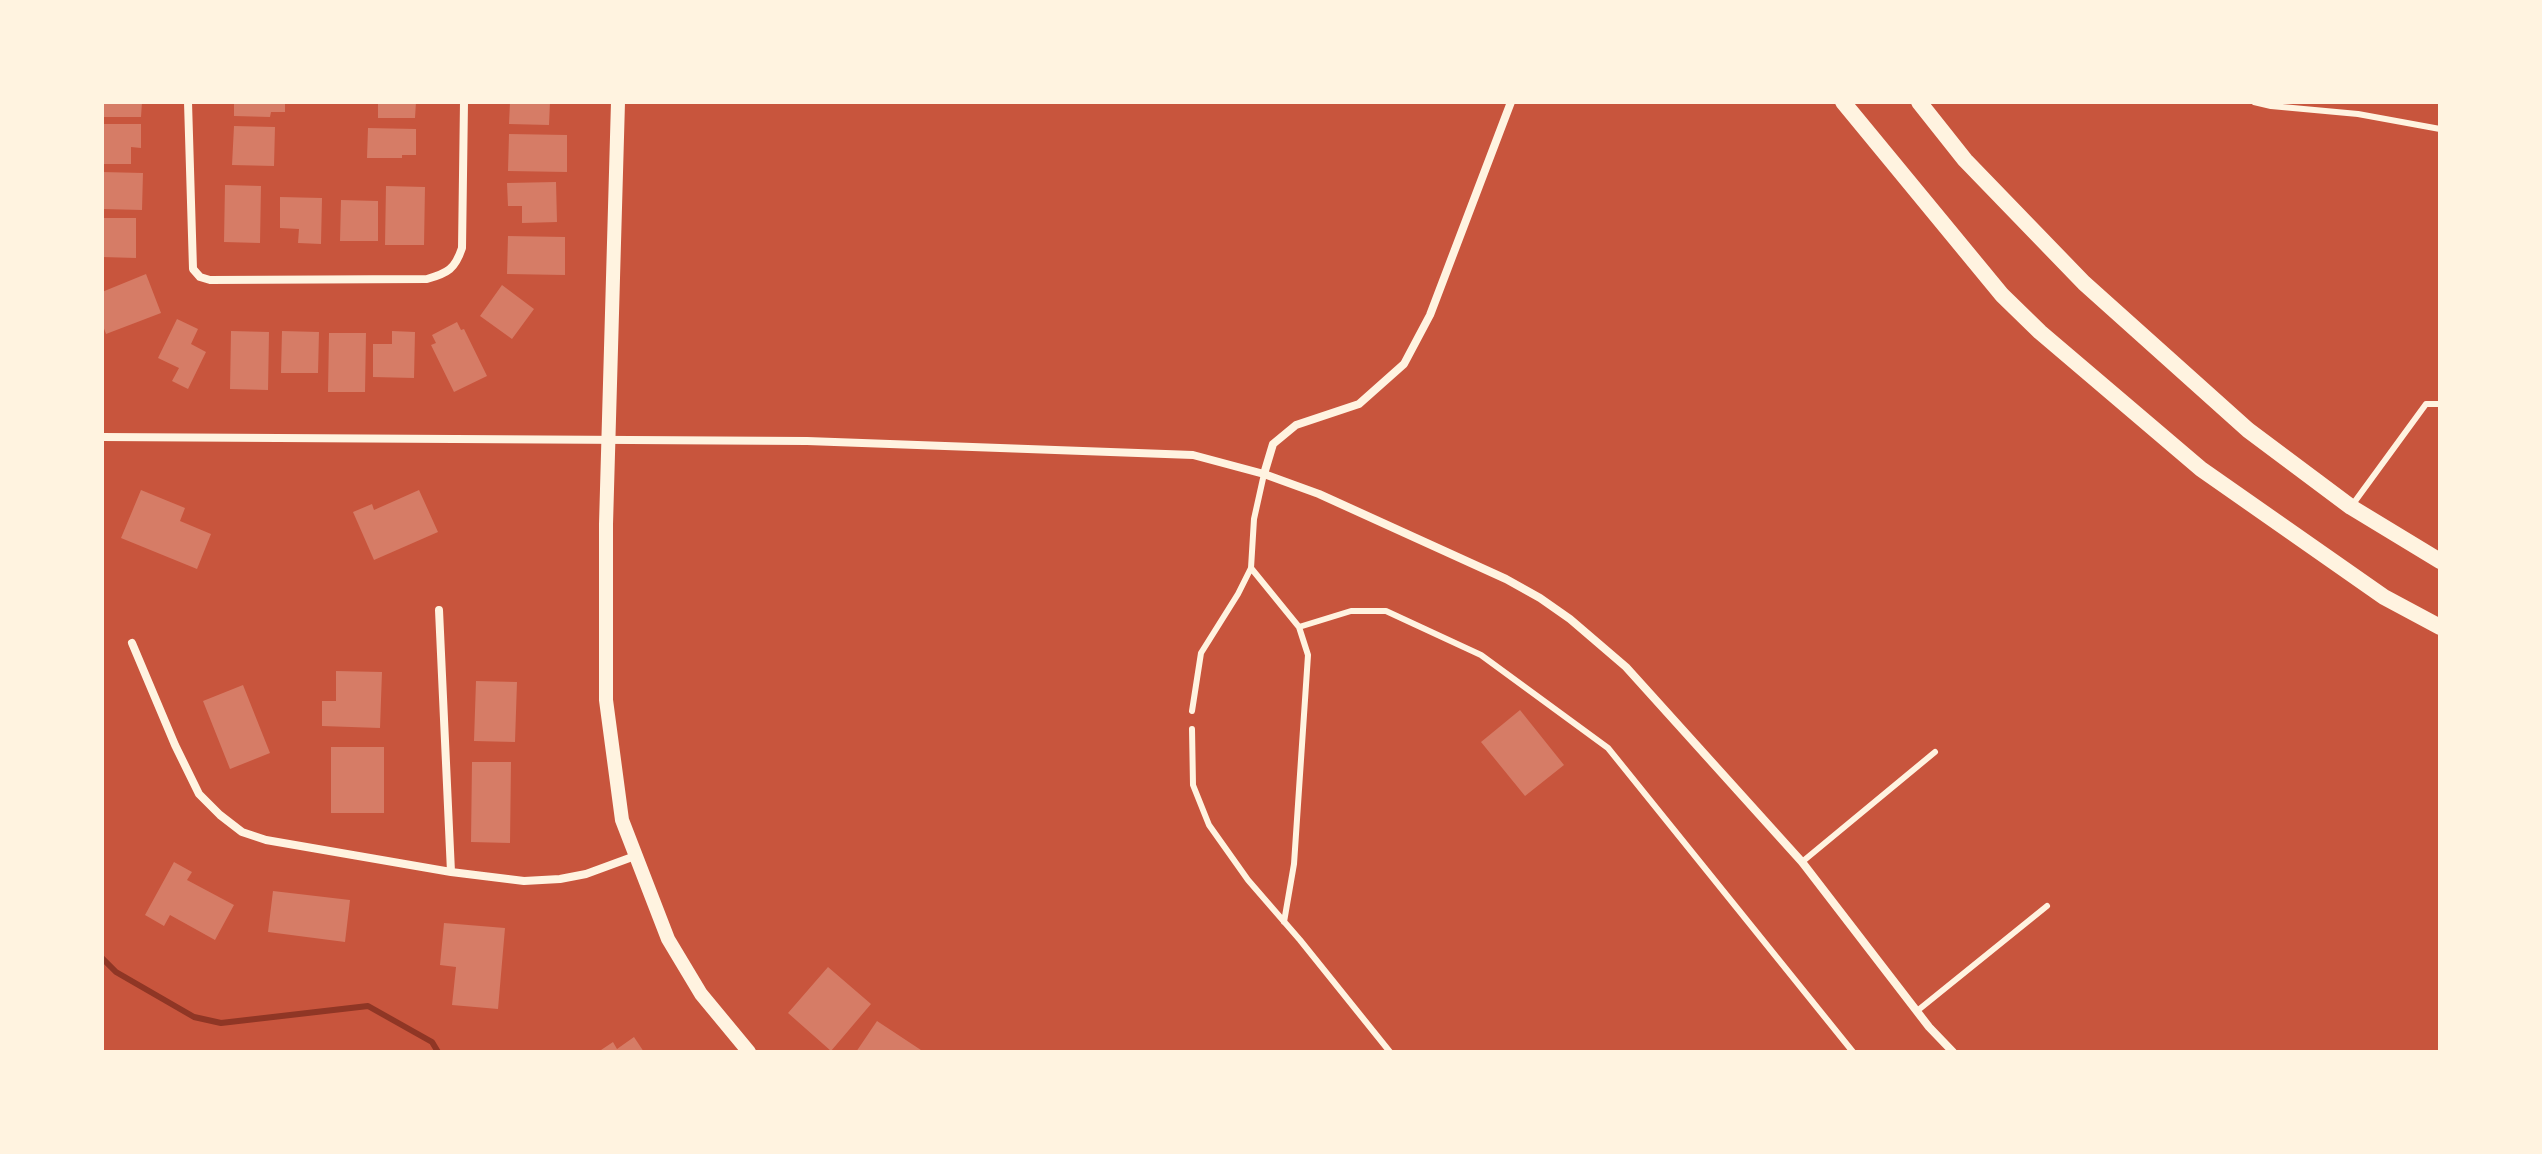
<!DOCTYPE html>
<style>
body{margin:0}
#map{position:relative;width:2542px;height:1154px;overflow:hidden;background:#c8553d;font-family:"PT Sans Narrow",sans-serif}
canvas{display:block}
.frame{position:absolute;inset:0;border:104px solid #fff3e0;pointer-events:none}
</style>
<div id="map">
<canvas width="2542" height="1154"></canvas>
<div class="frame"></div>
</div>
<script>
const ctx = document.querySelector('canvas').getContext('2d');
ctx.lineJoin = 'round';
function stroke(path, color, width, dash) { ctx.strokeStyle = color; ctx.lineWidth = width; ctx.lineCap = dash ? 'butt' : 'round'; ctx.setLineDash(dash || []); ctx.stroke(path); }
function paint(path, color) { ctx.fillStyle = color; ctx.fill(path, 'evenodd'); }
const stream = new Path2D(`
 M 102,958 L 116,972 L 194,1017 L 221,1023 L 368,1006 L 432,1042 L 438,1052`);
const building = new Path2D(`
 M 102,102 L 142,102 L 141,117 L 102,117 Z
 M 234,102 L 285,102 L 285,112 L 271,112 L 270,117 L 234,116 Z
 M 378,102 L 416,102 L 415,118 L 378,118 Z
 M 510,102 L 550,102 L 549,125 L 509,124 Z
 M 102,124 L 141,124 L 141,148 L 131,147 L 131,164 L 102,164 Z
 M 234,126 L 275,127 L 274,166 L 232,165 Z
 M 368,128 L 416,129 L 416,155 L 402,155 L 402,158 L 367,158 Z
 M 509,134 L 567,135 L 567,172 L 508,171 Z
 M 102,172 L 143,173 L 142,210 L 102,209 Z
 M 556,182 L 557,222 L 522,223 L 522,206 L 508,206 L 507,183 Z
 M 225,185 L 261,186 L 260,243 L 224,242 Z
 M 386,186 L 425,187 L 424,245 L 385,245 Z
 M 280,197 L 322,198 L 321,244 L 298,243 L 299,229 L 280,228 Z
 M 341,200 L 378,201 L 378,241 L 340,241 Z
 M 102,218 L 136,218 L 136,258 L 102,257 Z
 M 508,236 L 565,237 L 565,275 L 507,274 Z
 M 146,274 L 161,313 L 106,334 L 102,323 L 102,292 Z
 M 502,285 L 534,309 L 512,339 L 480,316 Z
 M 177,319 L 198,329 L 191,344 L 206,352 L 188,389 L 172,381 L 179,368 L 158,358 Z
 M 457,322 L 461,330 L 464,329 L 487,376 L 454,392 L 431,345 L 436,343 L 432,335 Z
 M 231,331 L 269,332 L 268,390 L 230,389 Z
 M 282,331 L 319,332 L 318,373 L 281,373 Z
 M 392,331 L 415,332 L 414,378 L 373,377 L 373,344 L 392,344 Z
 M 329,333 L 366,333 L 365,392 L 328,392 Z
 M 141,490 L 185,508 L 180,521 L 211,534 L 197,569 L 121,538 Z
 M 419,490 L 438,532 L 374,560 L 353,512 L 372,504 L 374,510 Z
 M 336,671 L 382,672 L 380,728 L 322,726 L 322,701 L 336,701 Z
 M 476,681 L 517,682 L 515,742 L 474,741 Z
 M 243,685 L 270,753 L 230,769 L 203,701 Z
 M 1520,710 L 1564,765 L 1525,796 L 1481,742 Z
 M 331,747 L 384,747 L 384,813 L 331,813 Z
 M 472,762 L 511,762 L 510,843 L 471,842 Z
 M 174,862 L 192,872 L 187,880 L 234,905 L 215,940 L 170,915 L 164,926 L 145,915 Z
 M 273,891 L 350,900 L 345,942 L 268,932 Z
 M 444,923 L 505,928 L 498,1009 L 452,1005 L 456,967 L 440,965 Z
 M 828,967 L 871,1004 L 831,1051 L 788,1013 Z
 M 877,1021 L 924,1052 L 856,1052 Z
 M 634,1037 L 644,1052 L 598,1052 L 613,1042 L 617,1049 Z`);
const service = new Path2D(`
 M 2254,102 L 2271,106 L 2358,114 L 2440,129
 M 2353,504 L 2426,404 L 2440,404
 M 1251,568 L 1299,627 L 1308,655 L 1294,864 L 1284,922
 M 1299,627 L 1351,611 L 1386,611 L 1481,655 L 1608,748 L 1853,1052
 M 1192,711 L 1201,653 L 1238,594 L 1251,568 L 1254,519 L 1264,474
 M 1192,729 L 1193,785 L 1209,825 L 1248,880 L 1300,940 L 1390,1052
 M 1802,862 L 1935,752
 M 1917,1011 L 2047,906`);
const minor = new Path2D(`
 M 188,102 L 193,269 L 200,277 L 210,280 L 427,279 C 448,273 455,269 462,248 L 464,102
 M 102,437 L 807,441 L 1193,455 L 1264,474 L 1319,494 L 1506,579 L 1540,598 L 1570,619 L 1626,667 L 1802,862 L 1929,1027 L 1953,1052
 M 1264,474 L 1273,444 L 1296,425 L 1359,404 L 1404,364 L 1430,315 L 1511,102
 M 439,610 L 451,872
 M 132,643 L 175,745 L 199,794 L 220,815 L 242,832 L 266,840 L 451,872 L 524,881 L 560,879 L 586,874 L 635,856`);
const tertiary = new Path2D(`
 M 618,102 L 606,524 L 606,700 L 622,820 L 668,939 L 701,994 L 749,1052`);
const secondary = new Path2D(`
 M 1843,102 L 2002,295 L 2040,332 L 2201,469 L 2384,597 L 2440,627
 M 1919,102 L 1965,160 L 2084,283 L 2248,430 L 2351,507 L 2440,561`);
stroke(stream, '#8f3625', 6);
paint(building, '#d67c66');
stroke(service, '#fff3e0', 6);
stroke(minor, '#fff3e0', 8);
stroke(tertiary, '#fff3e0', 14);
stroke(secondary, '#fff3e0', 16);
</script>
